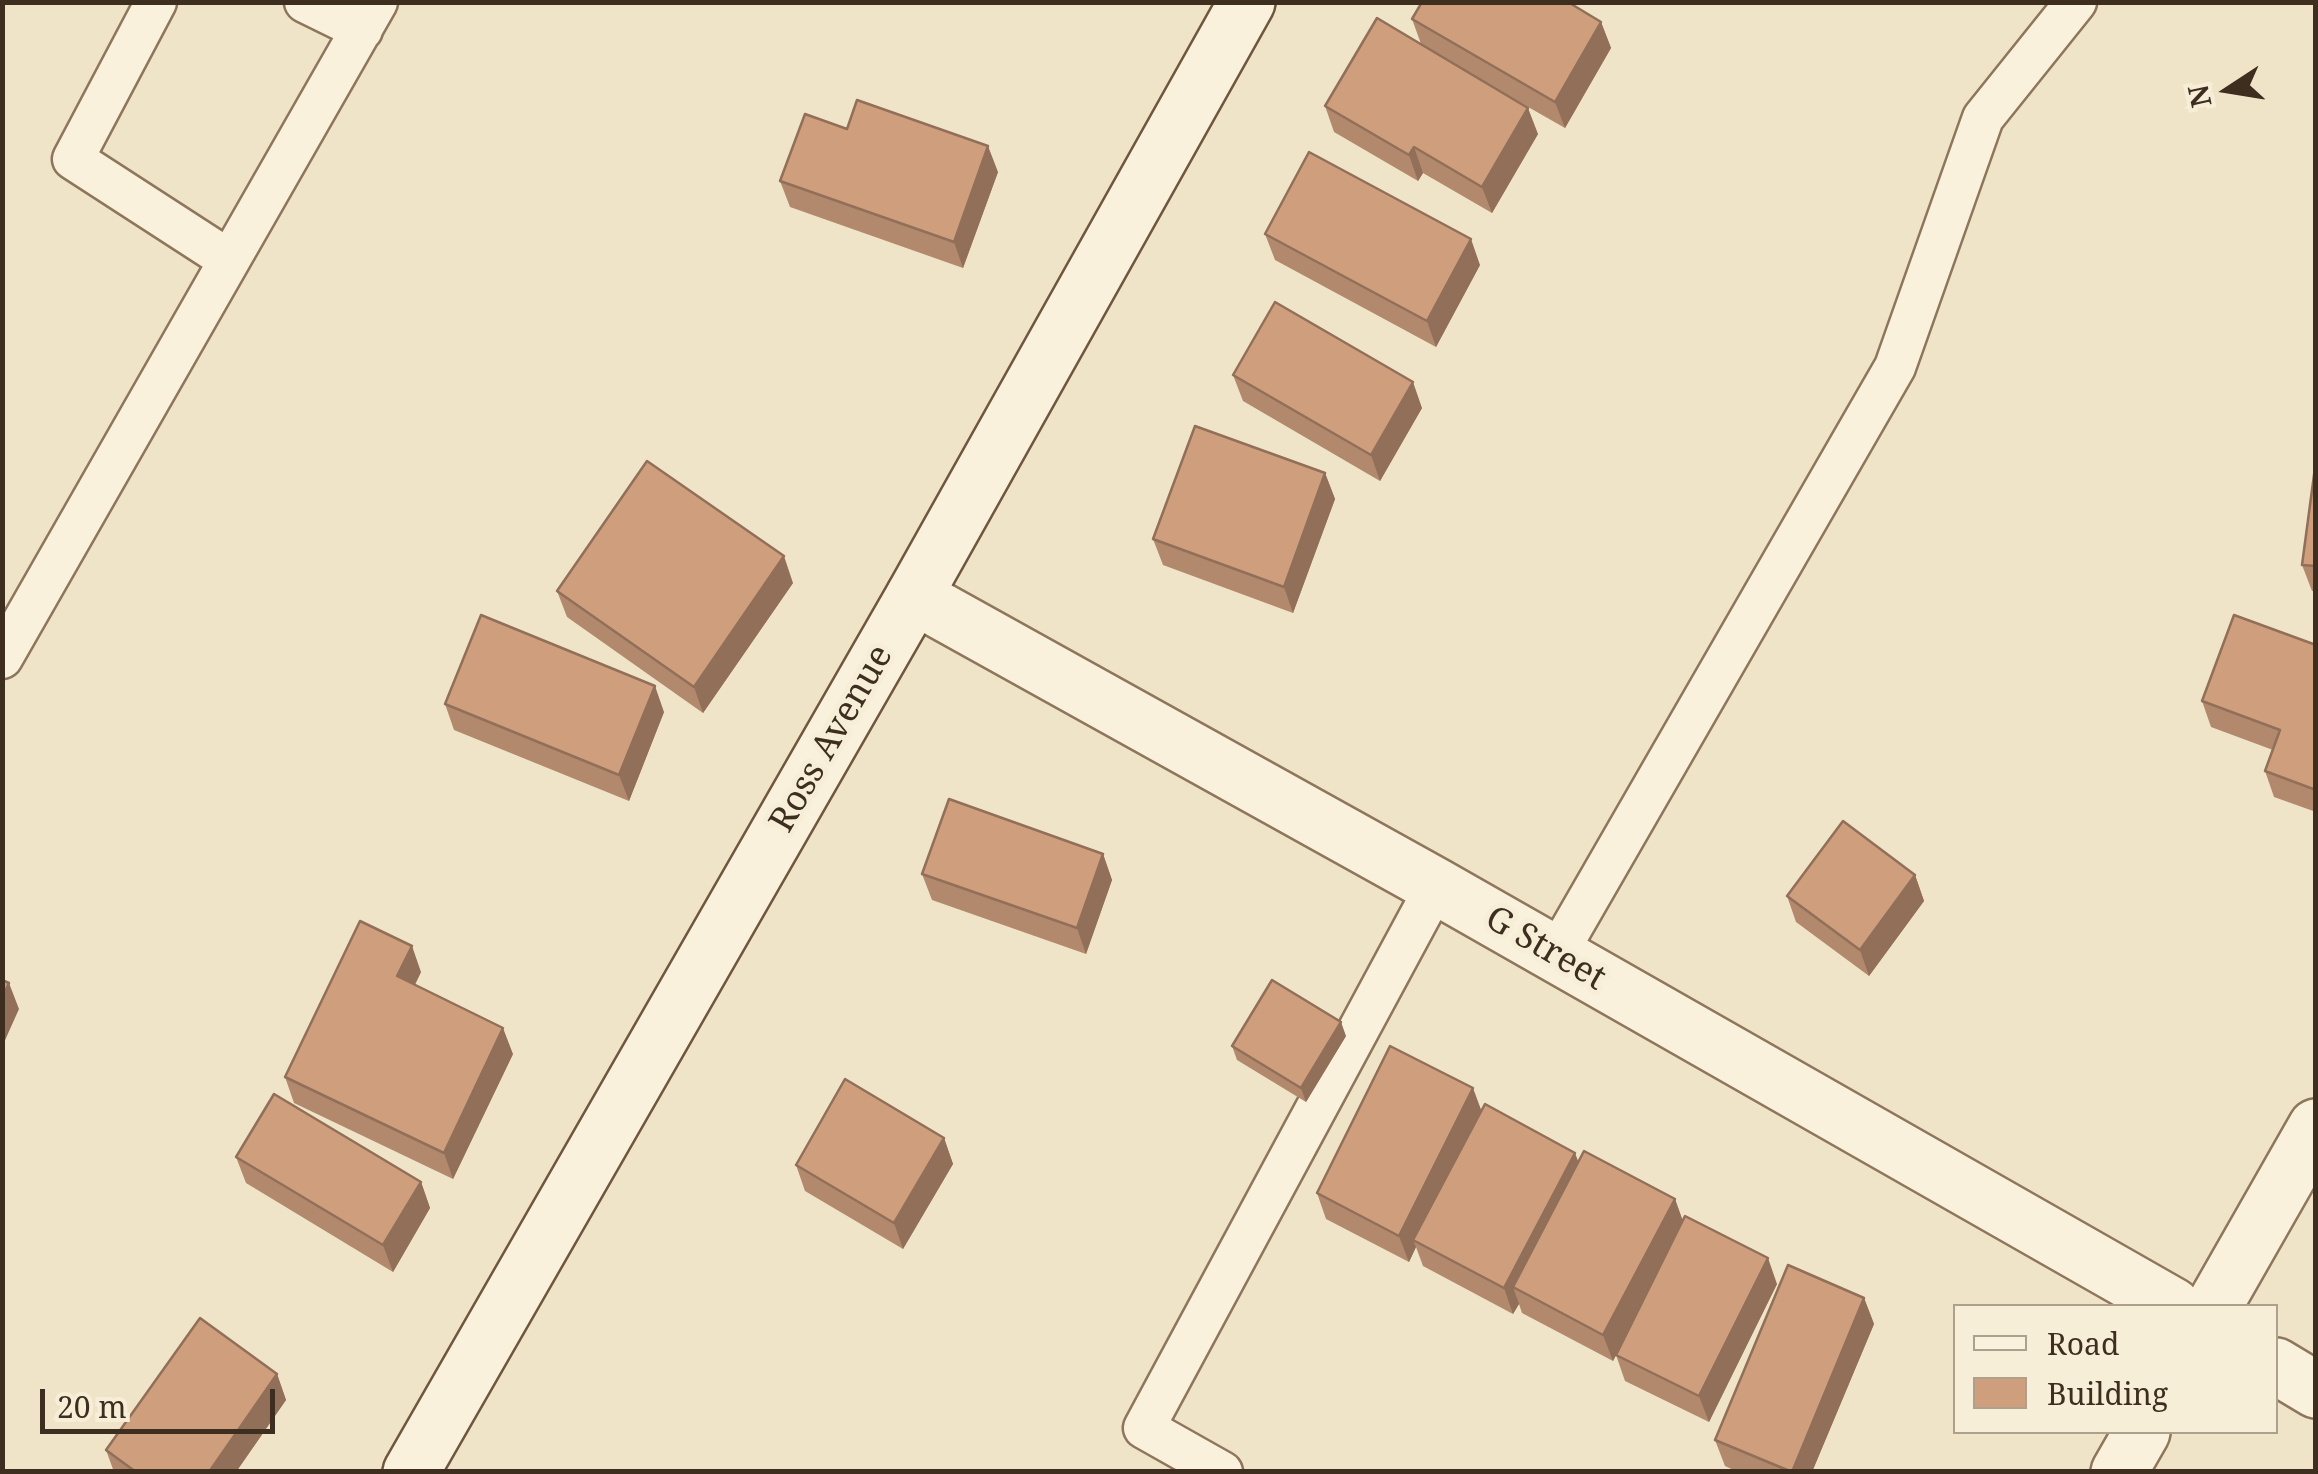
<!DOCTYPE html>
<style>
body{margin:0}
#map{position:relative;width:2318px;height:1474px;overflow:hidden;background:#f0e4c8;font-family:"Noto Serif",serif}
canvas{display:block}
.frame{position:absolute;inset:0;border:5px solid #3d2e20;pointer-events:none}
.legend{position:absolute;left:1953px;top:1304px;width:325px;height:130px;box-sizing:border-box;background:#f7eed8;border:2px solid #ada18e;margin:0;padding:12px 18px;list-style:none;font-size:30px;color:#3d2e20}
.legend li{display:flex;align-items:center;gap:20px;height:50px}
.legend b{width:50px;border:2px solid #ada18e}
.north{position:absolute;left:2178px;top:40px;width:100px;height:100px;-webkit-text-stroke:8px #f7eed8;paint-order:stroke;rotate:258deg;font-size:28px;font-weight:700;line-height:40px;text-align:center;color:#3d2e20}
.north::after{content:'';display:block;margin:auto;width:35px;height:45px;background:#3d2e20;clip-path:polygon(50% 0,100% 100%,50% 72%,0 100%)}
.scale{position:absolute;left:40px;top:1389px;width:235px;height:45px;box-sizing:border-box;border:5px solid #3d2e20;border-top:0;padding-left:12px;font-size:30px;line-height:35px;white-space:nowrap;color:#3d2e20;-webkit-text-stroke:8px #f7eed8;paint-order:stroke}
</style>
<div id="map">
<canvas width="2318" height="1474"></canvas>
<div class="frame"></div>
<ul class="legend">
<li><b style="height:12px;background:#faf1dc"></b>Road</li>
<li><b style="height:28px;background:#cf9f7d"></b>Building</li>
</ul>
<div class="north">N</div>
<div class="scale">20 m</div>
</div>
<script>
const ctx = document.querySelector('canvas').getContext('2d');
ctx.lineJoin = 'round';
function stroke(path, color, width, dash) { ctx.strokeStyle = color; ctx.lineWidth = width; ctx.lineCap = dash ? 'butt' : 'round'; ctx.setLineDash(dash || []); ctx.stroke(path); }
function paint(path, color) { ctx.fillStyle = color; ctx.fill(path, 'evenodd'); }
function label(font, color, halo, rows, align = 'center') {
  ctx.font = font + ' "Noto Serif",serif'; ctx.lineWidth = 10; ctx.setLineDash([]); ctx.textBaseline = 'middle'; ctx.strokeStyle = halo; ctx.fillStyle = color; for (const [text, x, y, turn = 0] of rows) {
    ctx.save(); ctx.translate(x, y); ctx.rotate((+turn || 0) * Math.PI / 180); ctx.textAlign = isNaN(turn) ? turn : align; if (halo) ctx.strokeText(text, 0, 0); ctx.fillText(text, 0, 0); ctx.restore();
  }
}
const service = new Path2D(`
 M 156,2 L 73,159 L 229,260
 M 305,2 L 362,30
 M 2,658 L 377,2
 M 1556,955 L 1895,367 L 1983,118 L 2076,2
 M 1222,1472 L 1144,1428 L 1436,886`);
const minor = new Path2D(`
 M 914,596 L 1436,886 L 2173,1306
 M 2276,1366 L 2316,1390`);
const tertiary = new Path2D(`
 M 2214,1306 L 2316,1127
 M 2119,1472 L 2142,1432`);
const secondary = new Path2D(`
 M 411,1472 L 914,596 L 1247,2`);
const wall = new Path2D(`
 M 1412,19 L 1601,22 L 1611,48 L 1565,128 L 1493,87 L 1538,134 L 1492,213 L 1423,173 L 1418,181 L 1334,132 L 1325,106 L 1421,44 Z
 M 847,129 L 998,172 L 963,268 L 790,207 L 780,181 Z
 M 1265,234 L 1480,265 L 1436,347 L 1275,260 Z
 M 1233,375 L 1422,408 L 1380,481 L 1243,401 Z
 M 2316,460 L 2316,591 L 2312,591 L 2302,565 Z
 M 1325,473 L 1335,499 L 1293,613 L 1163,565 L 1153,539 Z
 M 793,583 L 703,713 L 567,617 L 557,591 Z
 M 2316,645 L 2316,812 L 2274,797 L 2265,771 L 2273,750 L 2211,727 L 2202,701 Z
 M 445,704 L 664,712 L 629,801 L 454,730 Z
 M 1103,854 L 1112,880 L 1086,954 L 932,900 L 922,874 Z
 M 1915,875 L 1924,901 L 1869,976 L 1796,922 L 1787,896 Z
 M 421,972 L 415,985 L 513,1054 L 453,1179 L 294,1103 L 285,1077 Z
 M 1346,1036 L 1306,1102 L 1237,1060 L 1232,1046 Z
 M 1481,1110 L 1579,1162 L 1675,1199 L 1683,1221 L 1777,1284 L 1709,1422 L 1625,1381 L 1616,1355 L 1613,1361 L 1522,1313 L 1519,1304 L 1513,1314 L 1423,1266 L 1416,1247 L 1409,1262 L 1326,1219 L 1317,1193 Z
 M 944,1138 L 953,1164 L 903,1249 L 805,1191 L 796,1165 Z
 M 236,1157 L 421,1182 L 430,1208 L 393,1272 L 246,1183 Z
 M 1864,1298 L 1874,1324 L 1812,1472 L 1738,1472 L 1725,1466 L 1715,1440 Z
 M 277,1374 L 286,1400 L 236,1472 L 114,1472 L 106,1450 Z`);
const shadedWall = new Path2D(`
 M 1601,22 L 1611,48 L 1565,128 L 1555,102 Z
 M 1528,108 L 1538,134 L 1492,213 L 1482,187 Z
 M 988,146 L 998,172 L 963,268 L 954,242 Z
 M 1414,147 L 1423,173 L 1418,181 L 1409,155 Z
 M 1471,239 L 1480,265 L 1436,347 L 1427,321 Z
 M 1413,382 L 1422,408 L 1380,481 L 1371,455 Z
 M 1325,473 L 1335,499 L 1293,613 L 1284,587 Z
 M 784,556 L 793,583 L 703,713 L 694,687 Z
 M 655,686 L 664,712 L 629,801 L 619,775 Z
 M 1103,854 L 1112,880 L 1086,954 L 1077,928 Z
 M 1915,875 L 1924,901 L 1869,976 L 1860,950 Z
 M 412,946 L 421,972 L 406,1002 L 397,976 Z
 M 9,983 L 19,1009 L 2,1047 L 2,998 Z
 M 1341,1022 L 1346,1036 L 1306,1102 L 1301,1088 Z
 M 503,1028 L 513,1054 L 453,1179 L 444,1153 Z
 M 1473,1088 L 1483,1115 L 1413,1240 L 1416,1247 L 1409,1262 L 1399,1236 Z
 M 944,1138 L 953,1164 L 903,1249 L 894,1223 Z
 M 1575,1153 L 1585,1179 L 1513,1287 L 1519,1304 L 1513,1314 L 1504,1288 Z
 M 421,1182 L 430,1208 L 393,1272 L 383,1245 Z
 M 1675,1199 L 1684,1225 L 1613,1361 L 1603,1335 Z
 M 1768,1258 L 1777,1284 L 1709,1422 L 1699,1396 Z
 M 1864,1298 L 1874,1324 L 1812,1472 L 1792,1472 Z
 M 277,1374 L 286,1400 L 236,1472 L 209,1472 Z`);
const building = new Path2D(`
 M 1422,2 L 1568,2 L 1601,22 L 1555,102 L 1412,19 Z
 M 1377,18 L 1528,108 L 1482,187 L 1414,147 L 1409,155 L 1325,106 Z
 M 857,100 L 988,146 L 954,242 L 780,181 L 805,114 L 847,129 Z
 M 1309,152 L 1471,239 L 1427,321 L 1265,234 Z
 M 1275,302 L 1413,382 L 1371,455 L 1233,375 Z
 M 1195,426 L 1325,473 L 1284,587 L 1153,539 Z
 M 2316,460 L 2316,566 L 2302,565 Z
 M 647,461 L 784,556 L 694,687 L 557,591 Z
 M 481,615 L 655,686 L 619,775 L 445,704 Z
 M 2234,615 L 2316,645 L 2316,790 L 2265,771 L 2280,730 L 2202,701 Z
 M 949,799 L 1103,854 L 1077,928 L 922,874 Z
 M 1843,821 L 1915,875 L 1860,950 L 1787,896 Z
 M 360,921 L 412,946 L 397,976 L 503,1028 L 444,1153 L 285,1077 Z
 M 2,980 L 9,983 L 2,998 Z
 M 1272,980 L 1341,1022 L 1301,1088 L 1232,1046 Z
 M 1390,1046 L 1473,1088 L 1399,1236 L 1317,1193 Z
 M 845,1079 L 944,1138 L 894,1223 L 796,1165 Z
 M 274,1094 L 421,1182 L 383,1245 L 236,1157 Z
 M 1485,1104 L 1575,1153 L 1504,1288 L 1413,1240 Z
 M 1584,1151 L 1675,1199 L 1603,1335 L 1513,1287 Z
 M 1685,1216 L 1768,1258 L 1699,1396 L 1616,1355 Z
 M 1788,1265 L 1864,1298 L 1792,1472 L 1715,1440 Z
 M 200,1318 L 277,1374 L 209,1472 L 136,1472 L 106,1450 Z`);
const streetNames = [
 ["Ross Avenue",832,739,-60],
 ["G Street",1545,949,30]
];
stroke(service, '#8d765c', 45);
stroke(minor, '#8d765c', 60);
stroke(tertiary, '#8d765c', 60);
stroke(secondary, '#6f573f', 60);
stroke(service, '#faf1dc', 40);
stroke(minor, '#faf1dc', 55);
stroke(tertiary, '#faf1dc', 55);
stroke(secondary, '#faf1dc', 55);
paint(wall, '#b2896c');
paint(shadedWall, '#916f58');
paint(building, '#cf9f7d');
stroke(building, '#916f58', 2.5);
label('35px', '#3d2e20', '#f7eed8', streetNames);
</script>
